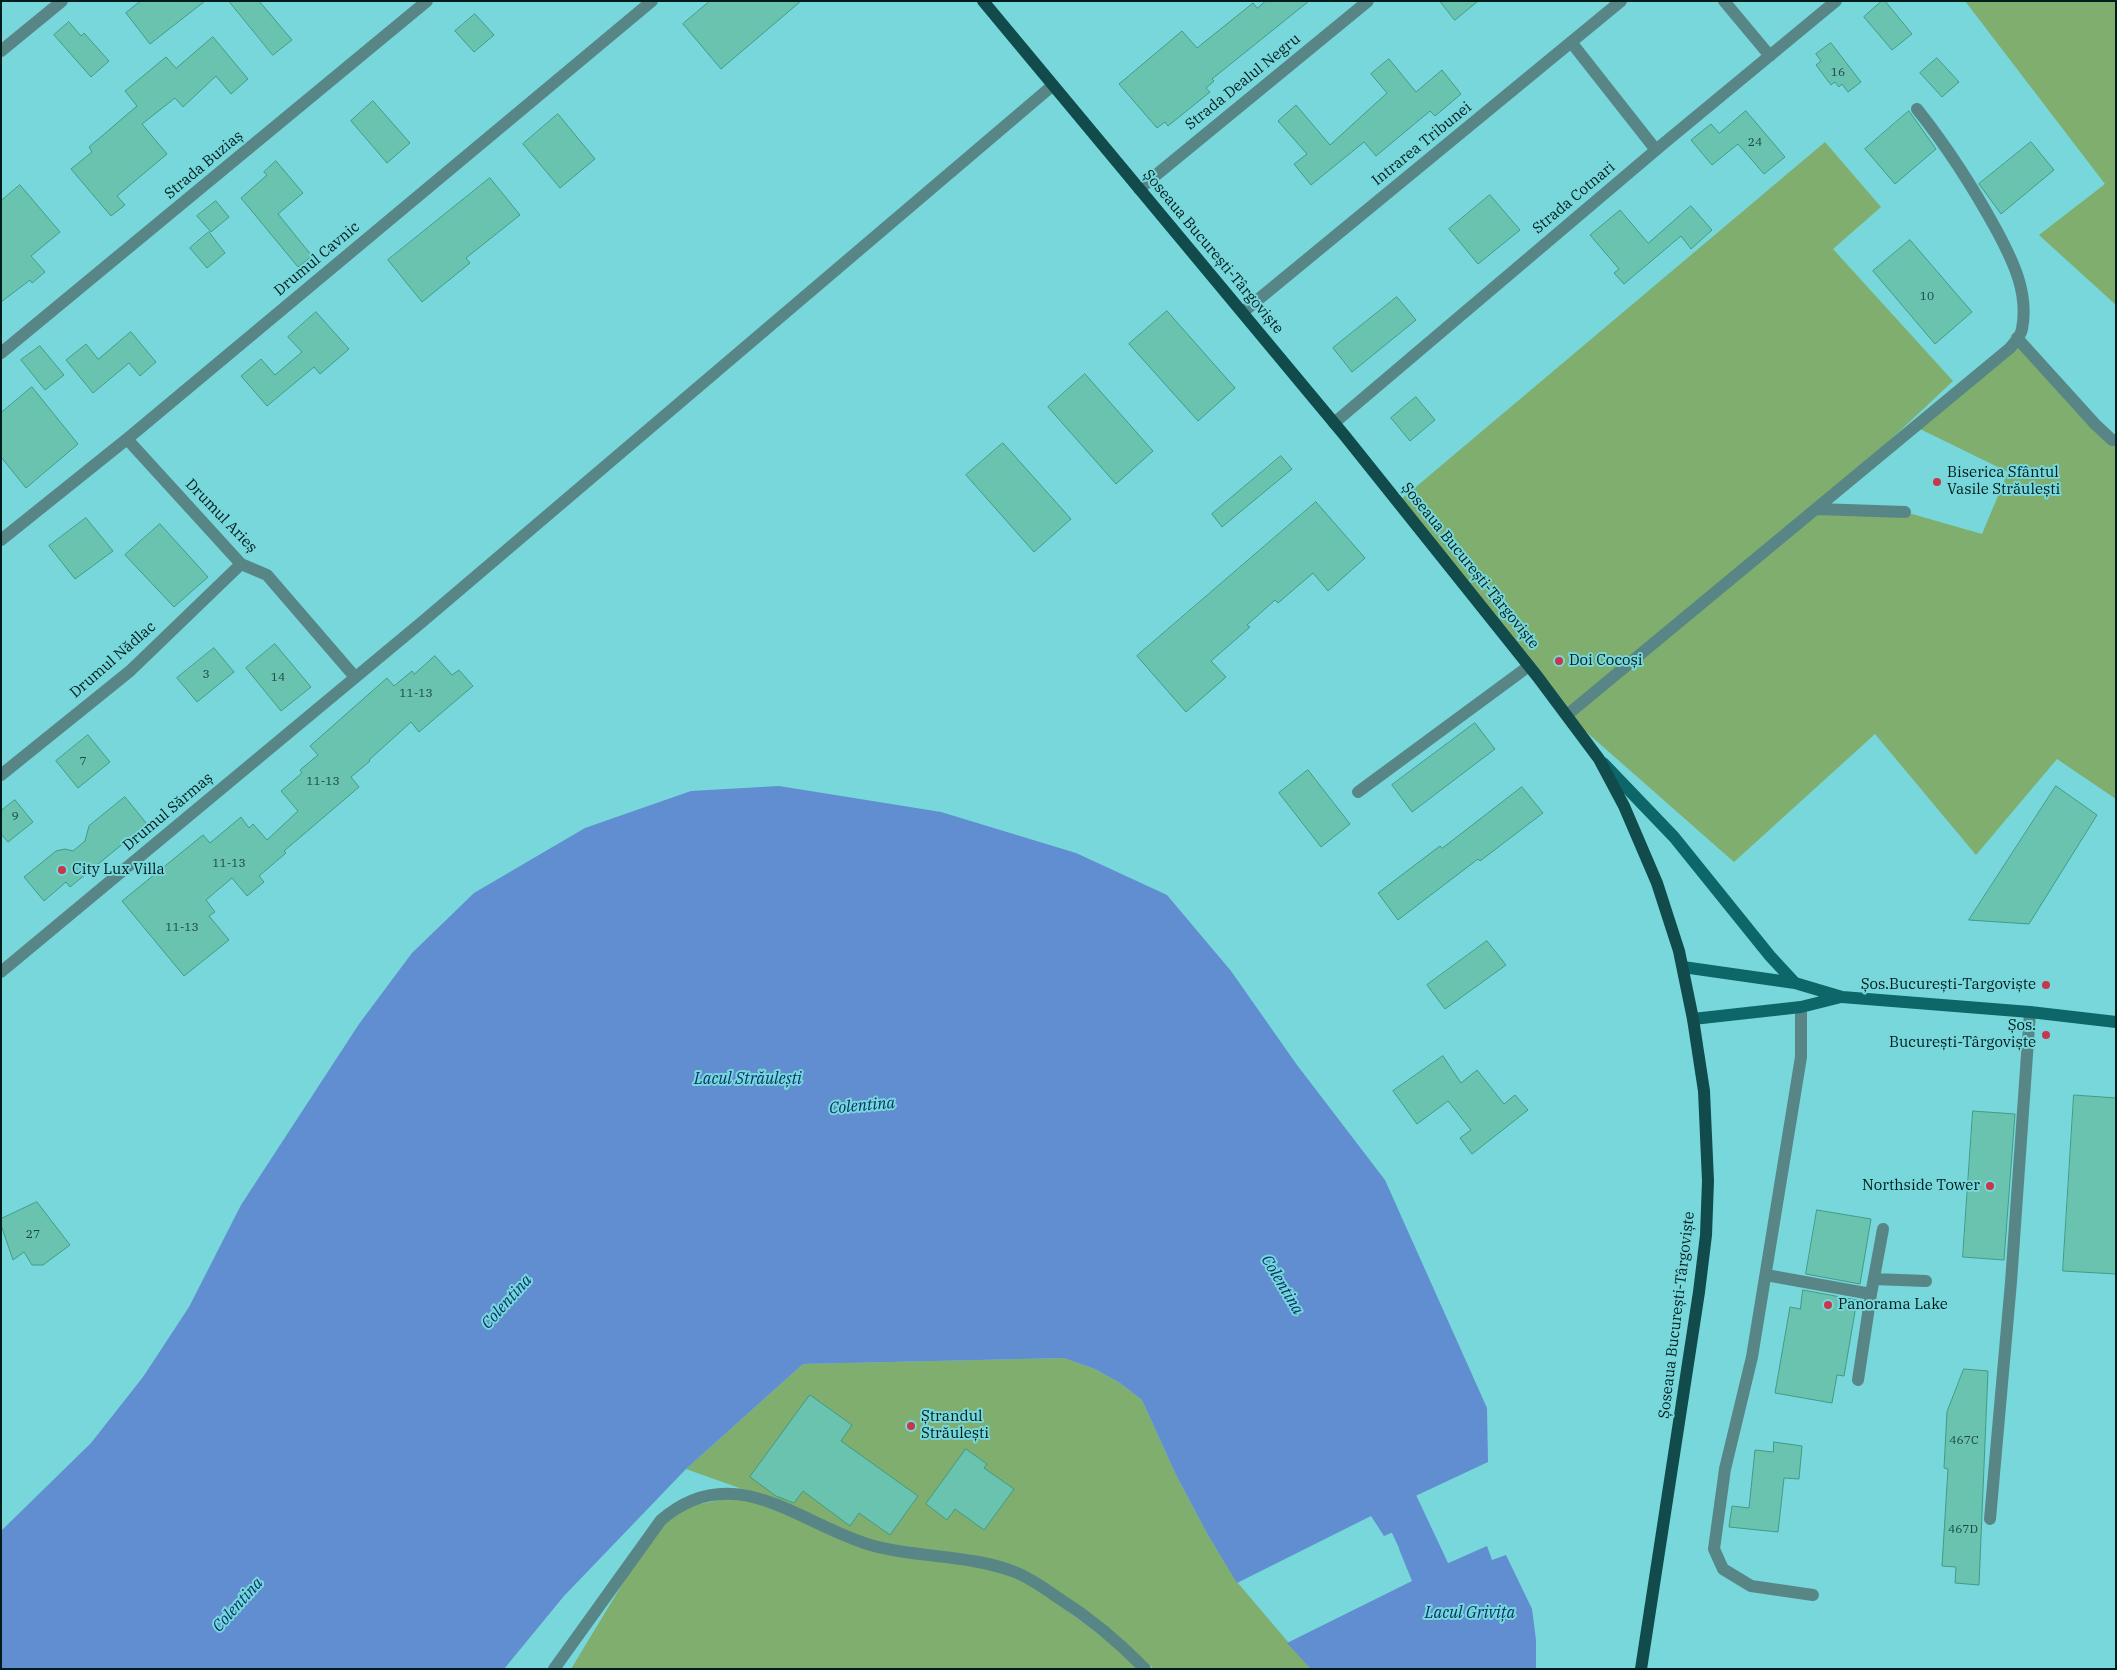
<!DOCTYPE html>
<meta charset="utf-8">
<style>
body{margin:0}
#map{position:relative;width:2117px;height:1670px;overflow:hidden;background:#77d7da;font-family:"IBM Plex Serif",serif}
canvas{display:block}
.frame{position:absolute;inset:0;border:2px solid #001d1e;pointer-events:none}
</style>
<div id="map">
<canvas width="2117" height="1670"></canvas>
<div class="frame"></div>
</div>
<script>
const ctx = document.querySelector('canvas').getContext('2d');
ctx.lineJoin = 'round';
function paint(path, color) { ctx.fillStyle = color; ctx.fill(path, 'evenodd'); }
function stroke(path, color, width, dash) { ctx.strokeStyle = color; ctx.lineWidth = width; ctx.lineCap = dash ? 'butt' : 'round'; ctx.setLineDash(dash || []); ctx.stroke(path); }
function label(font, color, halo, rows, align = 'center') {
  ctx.font = font + ' "IBM Plex Serif",serif'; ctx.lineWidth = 4; ctx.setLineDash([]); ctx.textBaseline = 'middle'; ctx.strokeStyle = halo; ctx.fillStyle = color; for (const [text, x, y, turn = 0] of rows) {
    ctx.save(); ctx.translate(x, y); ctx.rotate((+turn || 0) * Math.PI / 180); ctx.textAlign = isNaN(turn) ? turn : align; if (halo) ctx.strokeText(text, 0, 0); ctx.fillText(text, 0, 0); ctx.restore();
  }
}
const green = new Path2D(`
 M 1965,1 L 2116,1 L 2116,305 L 2039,235 L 2105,184 Z
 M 1825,142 L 1881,207 L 1833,249 L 1953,381 L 1818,508 L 1905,512 L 1982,534 L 2008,472 L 1916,427 L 2017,338 L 2116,444 L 2116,799 L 2057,759 L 1976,855 L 1875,734 L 1734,862 L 1567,715 L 1398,502 Z
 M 1064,1358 L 1095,1369 L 1120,1383 L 1142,1400 L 1177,1477 L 1208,1535 L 1237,1582 L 1311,1669 L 1154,1669 L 1118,1637 L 1039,1580 L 850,1535 L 745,1490 L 686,1469 L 803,1364 Z
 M 747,1494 L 854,1539 L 1016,1572 L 1145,1669 L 571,1669 L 661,1520 L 673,1510 Z`);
const water = new Path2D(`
 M 779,786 L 941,812 L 1076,853 L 1167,895 L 1231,971 L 1297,1065 L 1385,1180 L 1487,1408 L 1488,1462 L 1409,1499 L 1417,1522 L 1384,1536 L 1371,1516 L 1237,1583 L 1208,1535 L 1177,1477 L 1142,1400 L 1120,1383 L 1095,1369 L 1064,1358 L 803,1364 L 686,1469 L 564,1596 L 504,1669 L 1,1669 L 1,1531 L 91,1443 L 143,1377 L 189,1307 L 241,1205 L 359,1024 L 412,953 L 474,893 L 585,828 L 691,791 Z
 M 1431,1535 L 1444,1565 L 1487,1546 L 1492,1560 L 1506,1555 L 1532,1609 L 1536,1640 L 1536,1669 L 1311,1669 L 1287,1643 L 1412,1581 L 1399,1549 Z`);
const river = new Path2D(`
 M 1388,1480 L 1477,1669`);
const building = new Path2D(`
 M 141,1 L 205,1 L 150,44 L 126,13 Z
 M 229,1 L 259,1 L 292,40 L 273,55 Z
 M 710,1 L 801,1 L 721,69 L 683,24 Z
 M 1266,1 L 1309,1 L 1212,79 L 1214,81 L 1206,88 L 1210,92 L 1168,126 L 1165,122 L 1157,128 L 1119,84 L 1182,31 L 1197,48 L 1253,3 L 1257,8 Z
 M 1440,1 L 1478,1 L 1455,20 Z
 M 1882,1 L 1885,1 L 1912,34 L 1892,50 L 1864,17 Z
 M 475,14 L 494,35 L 474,52 L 455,31 Z
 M 69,22 L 81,36 L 84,33 L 109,61 L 91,77 L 54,35 Z
 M 213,37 L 248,79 L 231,94 L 216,76 L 183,107 L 175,98 L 142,124 L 167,154 L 117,196 L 125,205 L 111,216 L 71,169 L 92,152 L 89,147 L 137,106 L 125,91 L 166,57 L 176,68 Z
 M 1831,43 L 1861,82 L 1848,92 L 1842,84 L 1839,87 L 1835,82 L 1831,85 L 1816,65 L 1821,61 L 1816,54 Z
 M 1937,58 L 1959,82 L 1942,97 L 1920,73 Z
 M 1389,59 L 1416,92 L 1442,70 L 1461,94 L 1435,116 L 1430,111 L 1376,156 L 1364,142 L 1311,185 L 1294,164 L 1307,154 L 1278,121 L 1296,105 L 1330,145 L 1387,93 L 1371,74 Z
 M 373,101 L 410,143 L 387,163 L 351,121 Z
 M 1746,111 L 1785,157 L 1764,174 L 1738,144 L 1712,165 L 1691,140 L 1711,124 L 1719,133 Z
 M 1909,111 L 1936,149 L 1895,184 L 1865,149 Z
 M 558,114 L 595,159 L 560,188 L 523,144 Z
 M 2031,142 L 2054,170 L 2001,214 L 1979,184 Z
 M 276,161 L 303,193 L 278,214 L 312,256 L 298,267 L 241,198 L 267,175 L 264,172 Z
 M 490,178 L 520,215 L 466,258 L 470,263 L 422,302 L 388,260 Z
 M 20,185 L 60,232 L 31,256 L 45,272 L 32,283 L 30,280 L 1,302 L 1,201 Z
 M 1490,195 L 1520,230 L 1478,264 L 1449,229 Z
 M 216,201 L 229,217 L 211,232 L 197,216 Z
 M 1691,206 L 1712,230 L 1691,249 L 1681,236 L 1624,284 L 1614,273 L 1619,269 L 1590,235 L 1620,210 L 1648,243 Z
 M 209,232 L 225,253 L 207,268 L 190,248 Z
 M 1910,240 L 1972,312 L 1935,344 L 1873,271 Z
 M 1397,297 L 1416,320 L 1352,372 L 1333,348 Z
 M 1167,311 L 1235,388 L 1198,421 L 1129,344 Z
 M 316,312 L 349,349 L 320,374 L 314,367 L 267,406 L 241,376 L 261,359 L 275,375 L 302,352 L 288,337 Z
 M 131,332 L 156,362 L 140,376 L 129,363 L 93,393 L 66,360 L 86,344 L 98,359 Z
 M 40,346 L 64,375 L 45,390 L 21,360 Z
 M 1085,374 L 1153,451 L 1116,484 L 1048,407 Z
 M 32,387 L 78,444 L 26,488 L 1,457 L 1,413 Z
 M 1416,397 L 1435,420 L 1410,441 L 1391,418 Z
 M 1003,443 L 1071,519 L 1034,552 L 966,475 Z
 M 1281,456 L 1292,469 L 1222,527 L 1212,514 Z
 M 1316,502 L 1365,558 L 1328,591 L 1313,573 L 1278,603 L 1275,600 L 1247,625 L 1250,627 L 1211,661 L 1226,677 L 1186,712 L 1137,656 Z
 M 86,518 L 113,551 L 75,579 L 49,546 Z
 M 160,524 L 208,577 L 174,607 L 125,555 Z
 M 275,644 L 311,687 L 281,711 L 246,668 Z
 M 214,648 L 234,672 L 197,702 L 177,678 Z
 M 435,656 L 452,675 L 459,670 L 473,686 L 419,732 L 411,722 L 369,760 L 370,761 L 351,777 L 359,787 L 284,851 L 286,853 L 259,876 L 264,882 L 247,896 L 232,878 L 206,900 L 215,912 L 209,916 L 229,940 L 184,976 L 122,901 L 203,835 L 210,843 L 241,817 L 249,828 L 253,824 L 267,840 L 298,811 L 281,791 L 302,773 L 300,770 L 318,755 L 310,746 L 387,678 L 394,686 L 412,671 L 414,674 Z
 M 1475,723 L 1495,749 L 1412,812 L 1392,785 Z
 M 88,735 L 110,762 L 78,788 L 56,761 Z
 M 1308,770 L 1350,824 L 1321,847 L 1279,793 Z
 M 2056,786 L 2097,815 L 2029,924 L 1969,920 Z
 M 1522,787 L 1543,813 L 1480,861 L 1478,859 L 1398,920 L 1378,893 L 1440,846 L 1442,848 Z
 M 125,797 L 147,824 L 70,887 L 66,882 L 44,901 L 24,877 L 56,851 L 65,849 L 73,851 L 85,841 L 89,826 Z
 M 15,800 L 33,822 L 8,842 L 1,834 L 1,811 Z
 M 1487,941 L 1506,965 L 1445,1009 L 1427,985 Z
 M 1443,1056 L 1461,1083 L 1477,1070 L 1504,1104 L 1515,1095 L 1528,1110 L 1472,1154 L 1460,1138 L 1471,1130 L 1448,1101 L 1417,1124 L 1393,1091 Z
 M 2074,1095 L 2116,1098 L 2116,1274 L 2063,1271 Z
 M 1973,1111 L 2015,1114 L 2004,1260 L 1963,1257 Z
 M 37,1202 L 70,1245 L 43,1265 L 32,1265 L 24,1252 L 13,1260 L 1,1225 L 1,1219 Z
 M 1817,1210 L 1871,1219 L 1860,1284 L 1806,1274 Z
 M 1803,1290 L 1857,1300 L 1844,1376 L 1837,1375 L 1832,1403 L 1775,1393 L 1790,1307 L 1800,1309 Z
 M 1964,1369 L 1988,1371 L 1979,1585 L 1955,1583 L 1956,1567 L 1942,1566 L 1948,1469 L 1944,1468 L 1947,1412 Z
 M 810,1395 L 852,1425 L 841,1441 L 918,1496 L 890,1535 L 859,1513 L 850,1526 L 803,1491 L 794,1503 L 776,1496 L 750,1477 Z
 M 1774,1442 L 1802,1446 L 1799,1479 L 1784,1478 L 1778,1532 L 1729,1527 L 1732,1506 L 1749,1508 L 1755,1450 L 1773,1452 Z
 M 966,1449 L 987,1464 L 984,1468 L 1014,1489 L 984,1530 L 955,1509 L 947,1520 L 926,1504 Z`);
const service = new Path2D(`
 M 2017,338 L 2095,424 L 2112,440 L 2116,440
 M 1817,509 L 1905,512
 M 1567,715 L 2010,348 C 2014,343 2021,336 2022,329 C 2029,293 2013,261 1997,231 C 1973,187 1948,148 1917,109
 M 1358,792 L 1529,666
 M 1801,1007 L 1801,1057 L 1752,1357 L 1725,1469 L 1714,1549 L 1723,1569 L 1751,1586 L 1813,1595
 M 1766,1275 L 1871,1294 L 1858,1380
 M 1874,1279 L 1926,1281
 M 1871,1294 L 1883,1229
 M 1990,1519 L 2011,1282 L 2030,1012
 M 554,1669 L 661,1520 C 735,1456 801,1526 874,1546 C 920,1558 971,1555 1015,1572 C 1030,1578 1044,1588 1057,1597 C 1090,1618 1118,1641 1145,1669`);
const minor = new Path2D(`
 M 1724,1 L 1770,56
 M 1571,42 L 1656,150
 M 1,51 L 62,1
 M 1139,189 L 1368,1
 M 1243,312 L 1621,1
 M 1,353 L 427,1
 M 1334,423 L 1663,144 L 1836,1
 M 127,439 L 241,564 L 267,575 L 355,677
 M 1,540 L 127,439 L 652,1
 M 1,775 L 130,671 L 241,564
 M 1,972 L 422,622 L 1052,86`);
const secondary = new Path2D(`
 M 1603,763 L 1674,837 L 1770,956 L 1795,983
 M 1683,967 L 1795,983 L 1842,997 L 2030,1012 L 2116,1022
 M 1693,1019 L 1801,1007 L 1841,997`);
const primary = new Path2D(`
 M 983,1 L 1345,436 L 1537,676 L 1599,759 L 1624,806 L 1657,883 L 1679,951 L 1693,1019 L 1704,1091 L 1708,1181 L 1706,1235 L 1699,1292 L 1641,1669`);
const markers = [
 [1937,482,5,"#c7374c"],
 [1559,661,5,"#c7374c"],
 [62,870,5,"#c7374c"],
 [2046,985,5,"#c7374c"],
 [2046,1035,5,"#c7374c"],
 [1990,1186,5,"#c7374c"],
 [1828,1305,5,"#c7374c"],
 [911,1426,5,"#c7374c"]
];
const numberNames = [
 ["16",1838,73],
 ["24",1755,143],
 ["10",1927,297],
 ["3",206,675],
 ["14",278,678],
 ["11-13",416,694],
 ["7",83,762],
 ["11-13",323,782],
 ["9",15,817],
 ["11-13",229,864],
 ["11-13",182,928],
 ["27",33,1235],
 ["467C",1964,1441],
 ["467D",1963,1530]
];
const streetNames = [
 ["Strada Dealul Negru",1243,82,-39],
 ["Intrarea Tribunei",1422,144,-39],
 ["Strada Buziaș",204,165,-40],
 ["Strada Cotnari",1574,198,-40],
 ["Șoseaua București-Târgoviște",1213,252,50],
 ["Drumul Cavnic",317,259,-40],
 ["Drumul Arieș",221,516,46],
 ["Șoseaua București-Târgoviște",1470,566,51],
 ["Drumul Nădlac",113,660,-41],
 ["Drumul Sărmaș",168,812,-40],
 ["Șoseaua București-Târgoviște",1677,1315,-83]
];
const poiNames = [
 ["Biserica Sfântul",1947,473],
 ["Vasile Străulești",1947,490],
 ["Doi Cocoși",1569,661],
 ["City Lux Villa",72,870],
 ["Șos.București-Targoviște",2036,985,"right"],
 ["Șos.",2036,1026,"right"],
 ["București-Târgoviște",2036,1043,"right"],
 ["Northside Tower",1980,1186,"right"],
 ["Panorama Lake",1838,1305],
 ["Ștrandul",921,1417],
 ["Străulești",921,1434]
];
const waterNames = [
 ["Lacul Străulești",748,1079],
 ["Colentina",862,1106,-5],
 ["Colentina",1282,1285,59],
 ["Colentina",507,1302,-48],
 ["Colentina",238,1605,-48],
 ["Lacul Grivița",1470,1613]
];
paint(green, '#7fae6e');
paint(water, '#608ed0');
stroke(river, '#608ed0', 38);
paint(building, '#6ac3af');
stroke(building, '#409b88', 1);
stroke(service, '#588687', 12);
stroke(minor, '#588687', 12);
stroke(secondary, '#0d6668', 12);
stroke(primary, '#114b4c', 12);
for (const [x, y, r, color] of markers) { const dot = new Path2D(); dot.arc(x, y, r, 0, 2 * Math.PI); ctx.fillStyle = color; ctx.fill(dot); stroke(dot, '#77d7da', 2); }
label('12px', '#1a4642', null, numberNames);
label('15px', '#001d1e', '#77d7da', streetNames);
label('15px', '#001d1e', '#77d7da', poiNames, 'left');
label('italic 16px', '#03326d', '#77d7da', waterNames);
</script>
